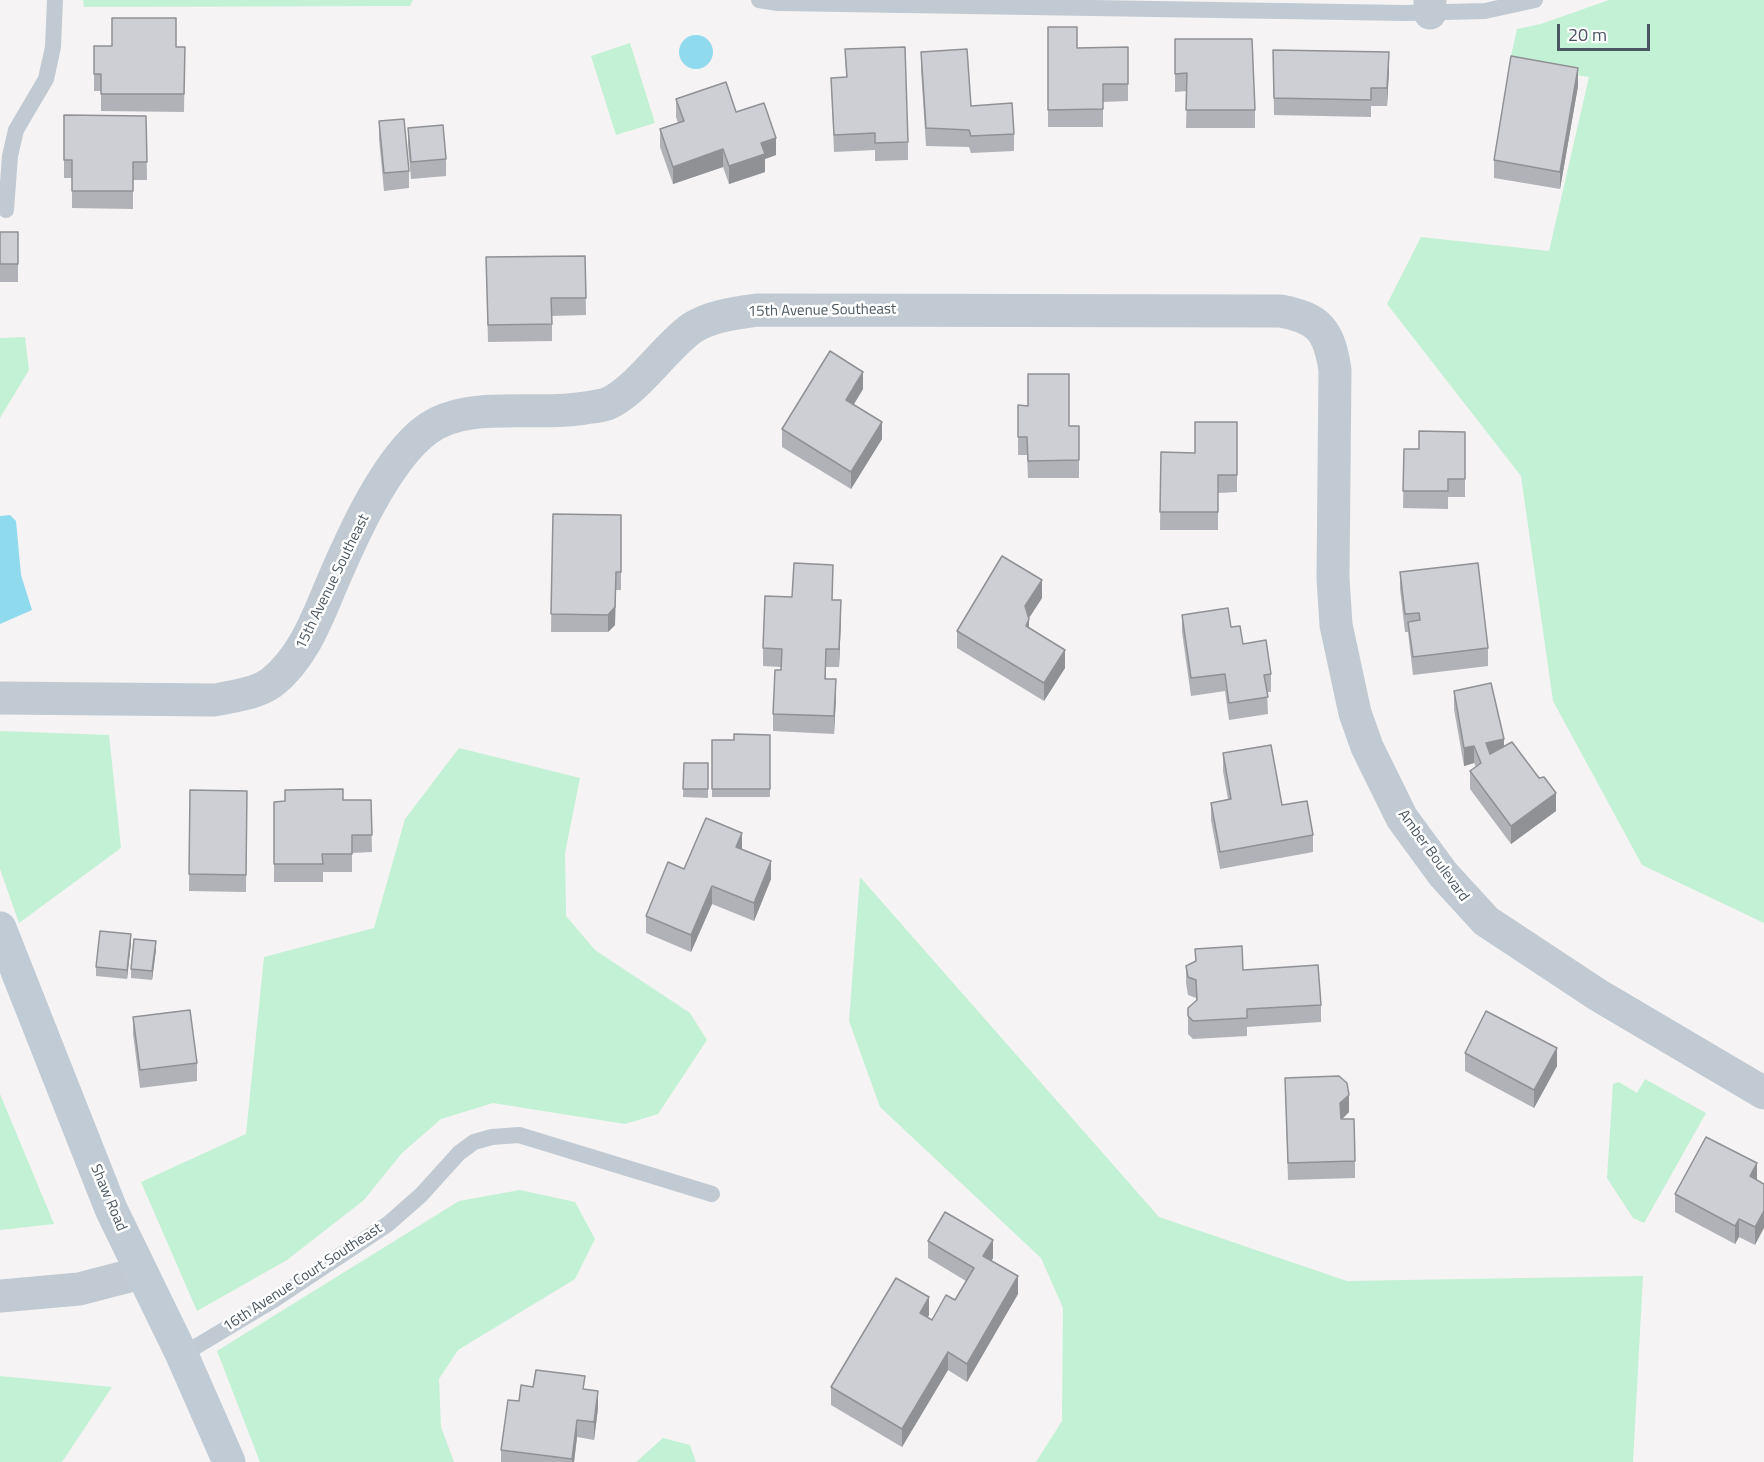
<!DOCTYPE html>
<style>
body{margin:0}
#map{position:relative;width:1764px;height:1462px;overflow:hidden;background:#f5f3f3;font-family:"Titillium Web",sans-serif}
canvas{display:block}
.scale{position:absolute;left:1557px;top:24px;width:93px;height:27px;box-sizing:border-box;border:3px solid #4a5661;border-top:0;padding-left:8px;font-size:18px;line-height:21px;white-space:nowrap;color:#4a5661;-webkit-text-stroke:4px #fff;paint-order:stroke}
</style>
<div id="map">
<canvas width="1764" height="1462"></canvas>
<div class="scale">20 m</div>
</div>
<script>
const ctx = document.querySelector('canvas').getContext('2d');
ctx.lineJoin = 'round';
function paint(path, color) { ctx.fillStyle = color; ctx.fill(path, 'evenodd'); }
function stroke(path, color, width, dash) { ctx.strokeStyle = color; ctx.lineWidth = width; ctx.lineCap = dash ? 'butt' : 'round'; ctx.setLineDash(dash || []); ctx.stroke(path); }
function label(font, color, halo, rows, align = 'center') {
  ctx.font = font + ' "Titillium Web",sans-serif'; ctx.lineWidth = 5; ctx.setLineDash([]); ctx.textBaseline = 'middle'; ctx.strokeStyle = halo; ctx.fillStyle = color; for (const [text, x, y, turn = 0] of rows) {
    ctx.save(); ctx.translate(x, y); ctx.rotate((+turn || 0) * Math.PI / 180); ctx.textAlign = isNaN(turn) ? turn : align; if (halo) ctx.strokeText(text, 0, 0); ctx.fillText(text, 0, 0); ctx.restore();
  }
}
const green = new Path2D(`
 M 83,0 L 413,0 L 410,6 L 84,7 Z
 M 1609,0 L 1764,0 L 1764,923 L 1642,865 L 1553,701 L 1521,476 L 1387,304 L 1421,237 L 1549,251 L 1589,77 L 1509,65 L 1517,29 L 1541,24 Z
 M 630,43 L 655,123 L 616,135 L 591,56 Z
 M 25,337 L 29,370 L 0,418 L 0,338 Z
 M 0,731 L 109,735 L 121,848 L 19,923 L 0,869 Z
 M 459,748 L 580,778 L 565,853 L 566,916 L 595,950 L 690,1013 L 707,1040 L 658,1114 L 625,1124 L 493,1103 L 441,1119 L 402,1153 L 364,1200 L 287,1260 L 197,1311 L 141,1182 L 246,1134 L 264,957 L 374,928 L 405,819 Z
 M 860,877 L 1159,1217 L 1347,1281 L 1643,1276 L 1633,1462 L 1036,1462 L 1062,1421 L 1063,1308 L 1041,1258 L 880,1107 L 849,1021 Z
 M 1645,1079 L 1706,1113 L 1644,1223 L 1633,1218 L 1607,1178 L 1613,1084 L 1619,1082 L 1637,1093 Z
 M 0,1094 L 54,1224 L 0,1230 Z
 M 520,1190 L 575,1202 L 595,1239 L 575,1279 L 458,1350 L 439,1379 L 441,1427 L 454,1462 L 260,1462 L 217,1351 L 459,1201 Z
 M 0,1376 L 112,1387 L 62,1462 L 0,1462 Z
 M 663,1438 L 690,1445 L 696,1462 L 636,1462 Z`);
const water = new Path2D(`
 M679 52a17 17 0 1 1 34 0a17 17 0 1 1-34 0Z
 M 10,515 L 16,521 L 21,575 L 32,610 L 0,624 L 0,516 Z`);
const service = new Path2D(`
 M 759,0 L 778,3 L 1406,13 L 1485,11 L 1535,0
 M 6,210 L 10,156 L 16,130 L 46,79 L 53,47 L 55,0
 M 182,1355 L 272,1301 L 388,1224 L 421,1195 L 459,1153 L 474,1142 L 492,1137 L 519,1135 L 712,1194`);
const minor = new Path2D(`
 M 1430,0 L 1430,13
 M 0,698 L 215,700 C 233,696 255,694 271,683 C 301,660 316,622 330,588 C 350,541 385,461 426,430 C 467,399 536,417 585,408 C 592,407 601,406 607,404 C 637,391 665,347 692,328 C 710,316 736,313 757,310 L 1280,311 C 1319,318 1329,330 1335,370 L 1333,578 L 1336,625 L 1355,713 L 1367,747 L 1402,818 L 1443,874 L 1486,921 L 1598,995 L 1764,1093
 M 0,1296 L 79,1289 L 141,1273`);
const secondary = new Path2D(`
 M 0,928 L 111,1209 L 182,1355 L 229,1462`);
const wall = new Path2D(`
 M 1048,27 L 1077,48 L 1128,47 L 1128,101 L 1103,102 L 1103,127 L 1048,127 Z
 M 1175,39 L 1255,110 L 1255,128 L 1186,128 L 1187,91 L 1175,92 Z
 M 94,46 L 185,47 L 184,112 L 101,111 L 101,91 L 94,91 Z
 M 845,49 L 908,142 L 908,160 L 875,161 L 875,150 L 834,152 L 831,78 L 846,77 Z
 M 1273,50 L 1389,70 L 1387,106 L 1371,106 L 1371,117 L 1274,115 Z
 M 921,52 L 971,106 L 1014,134 L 1014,151 L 971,153 L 969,147 L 926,146 L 921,70 Z
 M 1578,86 L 1560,189 L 1494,178 L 1494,160 Z
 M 676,99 L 736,112 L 776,155 L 765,159 L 765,172 L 729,184 L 723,167 L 673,184 L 660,147 L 660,129 L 678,123 L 676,117 Z
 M 146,116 L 147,180 L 133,180 L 133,209 L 72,208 L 72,178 L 64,178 L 64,160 Z
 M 379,121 L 409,171 L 409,188 L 384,191 L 379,139 Z
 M 408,128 L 446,159 L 446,176 L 411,179 L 408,146 Z
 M 0,232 L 18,232 L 18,282 L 0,282 Z
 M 585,256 L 586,315 L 552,316 L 552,341 L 488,342 L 486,257 Z
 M 863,389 L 854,404 L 882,439 L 851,489 L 782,447 L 782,429 Z
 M 1018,405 L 1028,406 L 1069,426 L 1079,426 L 1079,478 L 1028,478 L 1027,455 L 1018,455 Z
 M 1237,422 L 1237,492 L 1218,493 L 1218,530 L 1160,530 L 1161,452 L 1195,453 Z
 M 1465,432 L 1465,497 L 1448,497 L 1448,509 L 1403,508 L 1404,449 L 1419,449 Z
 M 553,514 L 621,515 L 621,590 L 616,590 L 615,625 L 608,632 L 551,632 Z
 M 1400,572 L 1488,648 L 1488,666 L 1413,675 L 1408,632 L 1405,632 L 1400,589 Z
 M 833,582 L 832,600 L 841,618 L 839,667 L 826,667 L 826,679 L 836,697 L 834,734 L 773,731 L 773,714 L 781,667 L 763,666 L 763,648 L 792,597 Z
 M 1042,598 L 1029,618 L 1029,628 L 1065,668 L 1044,701 L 957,648 L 957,631 Z
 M 1182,615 L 1231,627 L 1243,644 L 1271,674 L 1271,692 L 1267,692 L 1268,714 L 1229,720 L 1225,691 L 1191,696 L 1182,632 Z
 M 1454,691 L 1504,746 L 1556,811 L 1511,844 L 1470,789 L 1470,771 L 1476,767 L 1474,763 L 1464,766 L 1454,709 Z
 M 770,735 L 770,797 L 712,797 L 712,740 L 734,740 Z
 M 1223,753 L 1313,835 L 1313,852 L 1220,869 L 1211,820 L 1211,803 L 1228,799 L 1223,771 Z
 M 684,763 L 708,763 L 708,798 L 683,797 Z
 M 190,790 L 247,791 L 246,892 L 189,891 Z
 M 343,800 L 371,800 L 372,852 L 352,853 L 352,872 L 323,872 L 323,882 L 274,882 L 274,802 Z
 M 742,849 L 771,879 L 754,921 L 712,904 L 691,952 L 646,933 L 646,916 L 684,869 Z
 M 131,943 L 127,979 L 96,976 L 96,967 Z
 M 1195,949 L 1321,1005 L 1321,1022 L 1247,1027 L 1247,1036 L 1193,1039 L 1188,1034 L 1188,1008 L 1196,1001 L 1196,998 L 1188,995 L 1186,983 L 1186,966 L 1195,962 Z
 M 156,950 L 152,980 L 131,978 L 131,969 Z
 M 133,1017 L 197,1063 L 197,1081 L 140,1088 L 133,1034 Z
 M 1465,1053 L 1557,1066 L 1534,1108 L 1465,1071 Z
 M 1285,1078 L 1349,1112 L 1342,1119 L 1355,1161 L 1355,1178 L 1288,1180 Z
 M 1757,1163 L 1755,1245 L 1739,1237 L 1735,1244 L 1675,1212 L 1675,1194 Z
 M 928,1241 L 993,1258 L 991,1261 L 1018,1294 L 967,1382 L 948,1370 L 902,1447 L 831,1405 L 831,1387 L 929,1315 L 927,1318 L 932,1320 L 955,1300 L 966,1281 L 928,1258 Z
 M 533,1387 L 585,1389 L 598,1408 L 594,1440 L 577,1437 L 574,1462 L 501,1462 L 501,1450 L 519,1401 Z`);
const shadedWall = new Path2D(`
 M 1389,52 L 1389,70 L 1387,106 L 1387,88 Z
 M 1578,68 L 1578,86 L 1560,189 L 1560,172 Z
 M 776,138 L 776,155 L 765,159 L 765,172 L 729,184 L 729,166 L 761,143 Z
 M 723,149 L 723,167 L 673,184 L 673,167 Z
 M 863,372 L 863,389 L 846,417 L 846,400 Z
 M 882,422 L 882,439 L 851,489 L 851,472 Z
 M 616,572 L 615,625 L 608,632 L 608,615 Z
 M 1042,580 L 1042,598 L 1025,624 L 1025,606 Z
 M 841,600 L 841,618 L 839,667 L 839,649 Z
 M 1029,619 L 1029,637 L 1026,626 Z
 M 1065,650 L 1065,668 L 1044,701 L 1044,683 Z
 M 836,679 L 836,697 L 834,734 L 834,716 Z
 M 1504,739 L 1504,757 L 1486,761 L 1486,743 Z
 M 1474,746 L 1474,763 L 1464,766 L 1464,748 Z
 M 1556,793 L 1556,811 L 1511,844 L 1511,826 Z
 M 742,833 L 742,850 L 736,847 Z
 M 771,861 L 771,879 L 754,921 L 754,903 Z
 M 712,886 L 712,904 L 691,952 L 691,935 Z
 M 131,934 L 131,943 L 127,979 L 127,970 Z
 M 156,941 L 156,950 L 152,980 L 152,971 Z
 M 1557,1048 L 1557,1066 L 1534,1108 L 1534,1090 Z
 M 1349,1095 L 1349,1112 L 1340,1121 L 1340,1103 Z
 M 1757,1163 L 1757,1181 L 1750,1176 Z
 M 1764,1211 L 1764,1228 L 1755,1245 L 1755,1227 Z
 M 1739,1219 L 1739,1237 L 1735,1244 L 1735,1226 Z
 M 993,1240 L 993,1258 L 983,1274 L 983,1256 Z
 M 1018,1276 L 1018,1294 L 967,1382 L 967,1364 Z
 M 929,1297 L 929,1315 L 920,1331 L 920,1313 Z
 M 948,1352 L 948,1370 L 902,1447 L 902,1429 Z
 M 598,1391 L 598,1408 L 594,1440 L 594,1422 Z
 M 577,1420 L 577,1437 L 574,1462 L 572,1462 Z`);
const building = new Path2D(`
 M 112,18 L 176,18 L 176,47 L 185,47 L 184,94 L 101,94 L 101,74 L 94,74 L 94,46 L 112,46 Z
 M 1048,27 L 1077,27 L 1077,48 L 1128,47 L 1128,84 L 1103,84 L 1103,109 L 1048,110 Z
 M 1175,39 L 1252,39 L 1255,110 L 1186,110 L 1187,73 L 1175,74 Z
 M 905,47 L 908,142 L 875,143 L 875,133 L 834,135 L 831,78 L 847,77 L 845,49 Z
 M 967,49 L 971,106 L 1012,103 L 1014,134 L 971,136 L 969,130 L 926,128 L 921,52 Z
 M 1273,50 L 1389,52 L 1387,88 L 1371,88 L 1371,100 L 1274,98 Z
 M 1511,56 L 1578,68 L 1560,172 L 1494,160 Z
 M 726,82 L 736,112 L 764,103 L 776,138 L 761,143 L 765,154 L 729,166 L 723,149 L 673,167 L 660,129 L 684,121 L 676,99 Z
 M 64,115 L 146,116 L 147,162 L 133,162 L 133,191 L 72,191 L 72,160 L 64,160 Z
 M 404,119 L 409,171 L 384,173 L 379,121 Z
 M 443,125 L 446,159 L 411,162 L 408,128 Z
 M 0,232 L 18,232 L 18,264 L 0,264 Z
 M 585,256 L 586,298 L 551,298 L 552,324 L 488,325 L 486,257 Z
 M 830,351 L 863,372 L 846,400 L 882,422 L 851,472 L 782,429 Z
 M 1028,374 L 1069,374 L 1069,426 L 1079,426 L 1079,460 L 1028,461 L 1027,437 L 1018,437 L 1018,405 L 1028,406 Z
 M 1195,422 L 1237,422 L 1237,475 L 1218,475 L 1218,512 L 1160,512 L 1161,452 L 1195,453 Z
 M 1419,431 L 1465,432 L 1465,479 L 1448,479 L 1448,491 L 1403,491 L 1404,449 L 1419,449 Z
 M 553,514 L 621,515 L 621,572 L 616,572 L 615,607 L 608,615 L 551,614 Z
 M 1002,556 L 1042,580 L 1025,606 L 1029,619 L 1026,626 L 1065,650 L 1044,683 L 957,631 Z
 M 794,563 L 833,565 L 832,600 L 841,600 L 839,649 L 826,649 L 825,679 L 836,679 L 834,716 L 773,714 L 775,670 L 781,670 L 782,649 L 763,648 L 765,596 L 792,597 Z
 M 1478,563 L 1488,648 L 1413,657 L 1408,622 L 1420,620 L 1419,613 L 1405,614 L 1400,572 Z
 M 1228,608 L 1231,627 L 1240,626 L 1243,644 L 1266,640 L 1271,674 L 1264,675 L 1268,697 L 1229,703 L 1225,674 L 1191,678 L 1182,615 Z
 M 1491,683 L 1504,739 L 1486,743 L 1490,754 L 1512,742 L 1539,778 L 1544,777 L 1556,793 L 1511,826 L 1470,771 L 1481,763 L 1474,746 L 1464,748 L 1454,691 Z
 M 734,734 L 770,735 L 770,789 L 712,789 L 712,740 L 734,740 Z
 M 1271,745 L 1282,805 L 1307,801 L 1313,835 L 1220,852 L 1211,803 L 1231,799 L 1223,753 Z
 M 684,763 L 708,763 L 708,789 L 683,789 Z
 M 343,789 L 343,800 L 371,800 L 372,835 L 352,835 L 352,854 L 322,854 L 323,864 L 274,864 L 274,802 L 285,801 L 285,790 Z
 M 190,790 L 247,791 L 246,875 L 189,874 Z
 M 706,818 L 742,833 L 736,847 L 771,861 L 754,903 L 712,886 L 691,935 L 646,916 L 668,862 L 684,869 Z
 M 100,931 L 131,934 L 127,970 L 96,967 Z
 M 134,939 L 156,941 L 152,971 L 131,969 Z
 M 1242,946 L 1243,970 L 1318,965 L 1321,1005 L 1247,1009 L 1247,1018 L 1193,1021 L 1188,1016 L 1188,1008 L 1197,1000 L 1196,980 L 1188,977 L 1186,966 L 1196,961 L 1195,949 Z
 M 190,1010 L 197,1063 L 140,1070 L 133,1017 Z
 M 1486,1011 L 1557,1048 L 1534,1090 L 1465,1053 Z
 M 1339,1076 L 1347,1083 L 1349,1095 L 1340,1103 L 1341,1119 L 1354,1119 L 1355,1161 L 1288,1163 L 1285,1078 Z
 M 1706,1137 L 1757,1163 L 1750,1176 L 1764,1184 L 1764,1211 L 1755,1227 L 1739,1219 L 1735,1226 L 1675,1194 Z
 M 945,1212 L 993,1240 L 983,1256 L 1018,1276 L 967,1364 L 948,1352 L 902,1429 L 831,1387 L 896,1278 L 929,1297 L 920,1313 L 932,1320 L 946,1295 L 955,1300 L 974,1268 L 928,1241 Z
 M 536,1370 L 585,1376 L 583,1389 L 598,1391 L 594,1422 L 577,1420 L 572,1459 L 501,1450 L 508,1400 L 519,1401 L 521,1385 L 533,1387 Z`);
const streetNames = [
 ["15th Avenue Southeast",822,311,-1],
 ["15th Avenue Southeast",333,582,-64],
 ["Amber Boulevard",1433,856,54],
 ["Shaw Road",108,1198,67],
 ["16th Avenue Court Southeast",303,1278,-33]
];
paint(green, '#c3f1d5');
paint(water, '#90daee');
stroke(service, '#c1cad2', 16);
stroke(minor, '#c1cad2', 33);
stroke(secondary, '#c1cbd6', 33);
paint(wall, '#b0b2b7');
paint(shadedWall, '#909195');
paint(building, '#cdcfd5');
stroke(building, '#909195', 1.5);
label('15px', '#4a5661', '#fff', streetNames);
</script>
